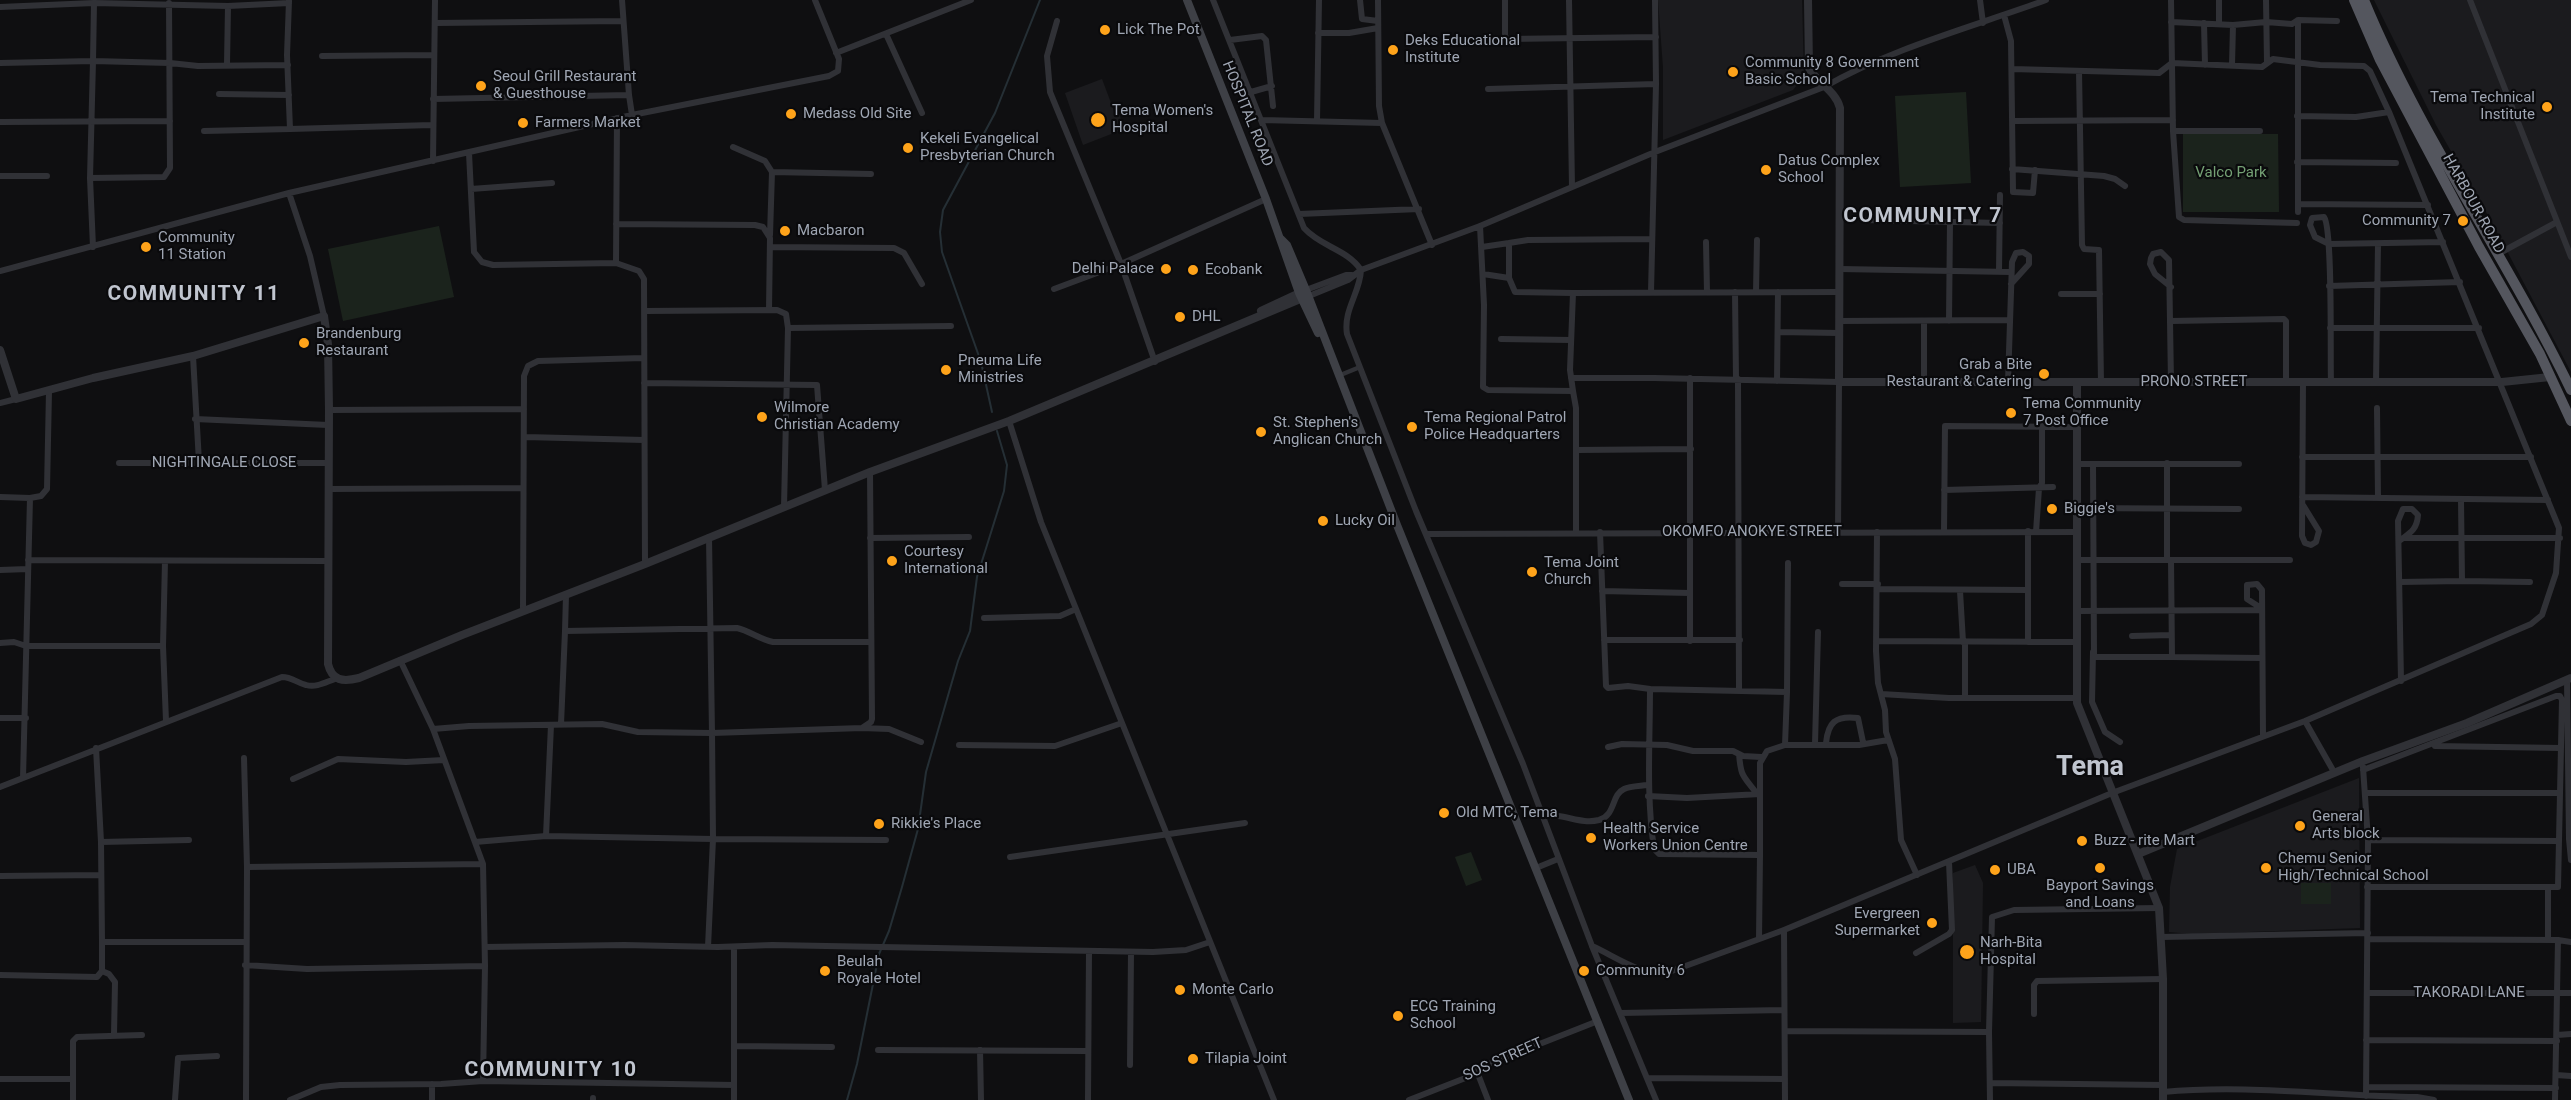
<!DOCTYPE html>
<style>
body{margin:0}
canvas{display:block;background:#0f0f11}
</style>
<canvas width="2571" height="1100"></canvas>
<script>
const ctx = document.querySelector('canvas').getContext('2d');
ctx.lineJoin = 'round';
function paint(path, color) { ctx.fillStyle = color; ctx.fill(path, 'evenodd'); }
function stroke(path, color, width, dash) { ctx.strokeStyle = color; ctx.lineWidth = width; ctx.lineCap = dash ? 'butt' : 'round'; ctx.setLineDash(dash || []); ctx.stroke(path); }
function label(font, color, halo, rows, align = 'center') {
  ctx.font = font + ' Roboto,sans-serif'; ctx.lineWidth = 4.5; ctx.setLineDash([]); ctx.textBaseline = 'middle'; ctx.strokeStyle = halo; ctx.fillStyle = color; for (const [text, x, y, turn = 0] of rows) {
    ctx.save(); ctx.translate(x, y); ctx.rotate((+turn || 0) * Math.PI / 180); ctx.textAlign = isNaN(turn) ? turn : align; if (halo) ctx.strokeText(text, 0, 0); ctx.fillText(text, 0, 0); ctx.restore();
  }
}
const built = new Path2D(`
 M 1658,0 L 1802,0 L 1804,76 L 1793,90 L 1663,140 L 1663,67 Z
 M 2374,0 L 2571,0 L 2571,372 L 2489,217 L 2436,125 Z
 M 1102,79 L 1114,111 L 1118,110 L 1124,129 L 1083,145 L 1065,93 Z
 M 2359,778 L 2360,928 L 2192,934 L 2169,932 L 2170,887 L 2177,849 Z
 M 1975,865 L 1983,883 L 1981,1022 L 1953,1023 L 1953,873 Z`);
const green = new Path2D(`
 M 1966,92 L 1971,183 L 1900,187 L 1895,96 Z
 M 2183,134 L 2278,134 L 2279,212 L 2183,212 Z
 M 439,226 L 454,297 L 343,321 L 328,249 Z
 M 1471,852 L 1482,880 L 1466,886 L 1455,857 Z
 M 2301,883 L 2331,883 L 2331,904 L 2301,904 Z`);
const stream = new Path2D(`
 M 992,412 L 981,362 L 942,252 L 940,232 L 943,210 L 995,113 L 1040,0
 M 847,1100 L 857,1064 L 879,954 L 889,931 L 902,887 L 918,829 L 926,772 L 958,661 L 970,631 L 977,577 L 1004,491 L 1007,465 L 997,431`);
const pedestrian = new Path2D(`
 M 1338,376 L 1360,367`);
const minor = new Path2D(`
 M 622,0 L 629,95
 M 1213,0 L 1304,228 C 1321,247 1347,249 1361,270 C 1360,293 1343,310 1347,334 L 1416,511 L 1523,764 L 1592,946 L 1656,1100
 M 1360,0 L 1362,19 L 1378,21
 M 1378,0 L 1379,106 L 1382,123 L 1432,245
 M 1505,0 L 1505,36 L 1507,39 L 1656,37
 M 1569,0 L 1572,187
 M 1980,0 L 1983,23
 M 2171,0 L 2173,131 L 2179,217 L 2184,220 L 2297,223
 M 2266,0 L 2267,62
 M 2470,0 L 2571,257
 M 289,1 L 287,55 L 290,129 L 432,125
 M 94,3 L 93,61 L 170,63 L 198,66 L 288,65
 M 0,7 L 94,3 L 228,6 L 289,3
 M 2004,15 L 2011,41 L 2013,192 L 2033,193 L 2035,170
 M 2298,20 L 2298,212
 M 1057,21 L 1047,56 L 1050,92 L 1121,264 L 1155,362
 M 2171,22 L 2233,25 L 2266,22 L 2292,24 L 2298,20 L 2337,21
 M 435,23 L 623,21
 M 2204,23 L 2205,65
 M 2219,23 L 2219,0
 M 1318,33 L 1349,33 L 1378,28
 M 886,34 L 922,113
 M 1230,40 L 1262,36 L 1266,40 L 1273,106
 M 836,53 L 971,0
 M 322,56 L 433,55
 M 0,63 L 93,61 L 90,178 L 93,247
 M 227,64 L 228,6
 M 2232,65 L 2233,25
 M 2012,69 L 2159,73 L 2172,63 L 2262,67 L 2273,59 L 2320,65 L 2364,66 L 2370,71 L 2389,112
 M 2079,71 L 2082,245 L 2084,249 L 2099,250 L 2101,383
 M 1488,89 L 1656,84
 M 1251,92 L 1272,86
 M 219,94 L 289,95
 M 433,99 L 629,95 L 632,115
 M 1262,120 L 1382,123
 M 1317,121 L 1319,0
 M 2013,121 L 2173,120
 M 0,122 L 170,121
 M 204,131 L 290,129
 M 2173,131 L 2260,131
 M 733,147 L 765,161 L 772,172
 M 469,153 L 474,252 L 482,262 L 493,265 L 616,263 L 639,271 L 644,279 L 645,564
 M 433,161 L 435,0
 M 2297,162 L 2396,163
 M 2012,169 L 2104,176 L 2115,179 L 2125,186
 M 0,176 L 47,176
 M 90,178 L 164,177 L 170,168 L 169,3
 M 471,189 L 552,183
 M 289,193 L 310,256 L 324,316
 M 2298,204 L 2428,205
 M 1299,214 L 1419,209
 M 1864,220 L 2000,223
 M 616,224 L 755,225 L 763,227 L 770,238 L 769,310
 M 1480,226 L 1484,305 L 1483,387 L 1488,390 L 1573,391 L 1576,408 L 1576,532
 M 770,235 L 772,172 L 871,174
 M 1706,242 L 1707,292
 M 1509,243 L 1528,240 L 1652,239
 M 770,247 L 894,248 L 904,253 L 922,284
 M 1482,247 L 1509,243 L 1509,278 L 1515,292 L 1573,293
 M 2498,254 L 2557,222
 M 616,263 L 617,118
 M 1840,269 L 2011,272
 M 0,271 L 289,193 L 632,115 L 829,76 L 838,71 L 839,59 L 815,0
 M 1999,271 L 2000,195
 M 1483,274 L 1509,278
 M 2329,286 L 2460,282
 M 2171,287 L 2155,274 L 2150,264 L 2151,258 L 2153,254 L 2161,252 L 2169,260 L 2171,382
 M 1054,289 L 1121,264 L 1266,199
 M 1306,290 L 1346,275 L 1352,275
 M 1651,292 L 1656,84 L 1655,0
 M 1735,292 L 1736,379
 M 1756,292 L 1757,240
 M 2061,294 L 2100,294
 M 1309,296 L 1348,280 L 1361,270 L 1480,226 L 1655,152 L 1824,87 C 1892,48 1972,27 2046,0
 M 645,311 L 777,310 L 786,314 L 788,328 L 951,326
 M 1839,321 L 2009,320
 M 1949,321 L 1950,222
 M 2171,321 L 2284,319 L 2286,321 L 2286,381
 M 1924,322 L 1924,382
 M 2330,328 L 2479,328
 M 1778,332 L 1839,333
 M 1501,339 L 1571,340
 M 193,356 L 199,462
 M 1571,378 L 1654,378 L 1839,382 L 1838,532
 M 1690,378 L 1690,641
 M 1738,379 L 1739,690
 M 1777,381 L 1778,292
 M 2008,382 L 2012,262 L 2016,253 L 2023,252 L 2029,256 L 2029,264 L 2011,284
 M 2331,382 C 2330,358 2333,229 2324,217 L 2312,218 L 2310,225 L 2315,237 L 2329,244 L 2443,242
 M 2376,382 L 2378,244
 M 644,383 L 817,385 L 825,490
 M 1573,391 L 1570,370 L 1573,293 L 1839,292
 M 0,403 L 16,399
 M 2377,408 L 2378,498
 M 329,410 L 524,409
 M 195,419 L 328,425
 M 1009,421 L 1041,522 L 1274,1100
 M 525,437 L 644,440
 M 1577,450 L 1691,449
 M 2302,457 L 2531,457
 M 119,463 L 328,463
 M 2167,463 L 2167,560
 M 2077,464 L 2239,464
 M 2093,464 L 2094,655 L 2095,657 L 2172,657
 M 329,489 L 523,488
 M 1944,490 L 2053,487
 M 0,497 L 30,498
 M 2302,497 L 2548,500
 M 2461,500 L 2462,581 L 2530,582
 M 2303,505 L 2319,531 L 2316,542 L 2311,545 L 2305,543 L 2302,536 L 2303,381
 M 784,507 L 788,328
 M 2077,508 L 2239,509
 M 2028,531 L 2028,642
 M 1600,532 L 1606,686 L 1608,688 L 1628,686 L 1650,689
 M 1877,532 L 1876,651 L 1878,683 L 1885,710 L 1886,732 L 1895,759 L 1901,840 L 1917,875
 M 1944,532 L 1945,426 L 2078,427
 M 2036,532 L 2039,488 L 2042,483 L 2042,426
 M 1428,534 L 2077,532
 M 709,537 L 712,733 L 862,728 L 871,722 L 872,719 L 870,472
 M 870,538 L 969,537
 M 2404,538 L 2560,538
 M 2399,541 C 2410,533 2417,530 2418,515 L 2412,509 L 2403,509 L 2398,521 L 2401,681
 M 28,560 L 327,561
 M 2077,560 L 2290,560
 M 2171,560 L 2172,657 L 2262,658
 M 0,570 L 28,569
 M 2400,582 L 2462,581
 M 1842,584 L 1878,584
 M 1878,589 L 2028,590
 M 1602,591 L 1690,593
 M 1960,591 L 1963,642
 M 566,595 L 565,631 L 737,628 C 750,631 759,639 773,642 L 871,642
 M 2261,608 L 2247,599 L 2247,585 L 2257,584 L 2262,590 L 2263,736
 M 523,611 L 524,376 L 528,366 L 538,361 L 643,358
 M 2077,611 L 2261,610
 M 984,618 L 1060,616 L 1076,609
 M 2132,636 L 2171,635
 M 1604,640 L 1740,640
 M 1876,641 L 2077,642
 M 1965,642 L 1965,698
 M 0,643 L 14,642 L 26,646 L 163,646 L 166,721
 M 163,646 L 165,561
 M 2093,652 L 2092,702 L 2105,732 L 2120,742
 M 400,660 L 433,729 L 483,864 L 485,966 L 483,1081
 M 2567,680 L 2569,839 L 2571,860
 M 1787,692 L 1788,563
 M 1881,694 L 1949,698 L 2077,698
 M 0,718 L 26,718
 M 2305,721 L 2334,772
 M 561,724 L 565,631
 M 862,728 L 889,729 L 921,742
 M 433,729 L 469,726 L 602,724 L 638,732 L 712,733 L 713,839 L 886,840
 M 1826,743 C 1828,723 1835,715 1858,718 L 1863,742
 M 1815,744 L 1818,632
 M 959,745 L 1055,746 L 1122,723
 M 2435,746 L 2560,748
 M 1608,747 L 1622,744 L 1667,745 L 1693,751 L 1733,751 L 1743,756 L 1761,757
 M 96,748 L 101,842 L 102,942 L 245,942
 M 1739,754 C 1741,778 1743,775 1757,794
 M 244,758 L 247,867 L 246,1100
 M 2363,767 L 2368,840 L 2366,1096
 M 2363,770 L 2556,696 L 2560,696 L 2562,700 L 2558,887 L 2367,887
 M 23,778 L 30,498 L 41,496 L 47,489 L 49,391
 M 293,779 L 338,759 L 406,762 L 444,760
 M 0,787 L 282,677 C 292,677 297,683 306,685 C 316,688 326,682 335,679
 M 2365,793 L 2559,793
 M 1648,796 L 1687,798 L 1760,794
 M 1544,817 C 1563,812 1579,825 1599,820 C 1616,815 1611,795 1624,789 C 1630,786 1640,786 1647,785
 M 546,836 L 551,725
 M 2368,840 L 2559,841
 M 101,842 L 189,840
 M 475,842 L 546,836 L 713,839 L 708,947
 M 1760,855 L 1760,763 L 1767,751 L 1785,745 L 1859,745 L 1888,740
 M 1010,857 L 1245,823
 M 247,867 L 483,864
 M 1536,868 L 1558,859
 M 0,876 L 101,875
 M 2548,889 L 2548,940
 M 1784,930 L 1785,1100
 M 2161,937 L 2368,933
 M 1759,939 L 1760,855 L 1659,854 L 1654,849 C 1646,794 1650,744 1650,689 L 1787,692 L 1785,745
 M 2368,939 L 2558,940 L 2571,942
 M 1592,946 C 1615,956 1644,978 1669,972 L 1784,930 L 2112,793 L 2305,721 L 2531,624 L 2542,615 L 2556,573 L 2559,528 L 2389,112 L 2356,117 L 2297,116
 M 485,947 L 624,945 L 718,947 L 772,945 L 1153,952 L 1186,950 L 1210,942
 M 1916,953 L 1949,934 L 1952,930 L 1949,862
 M 245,965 L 307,969 L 485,966
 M 102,971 L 109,974 L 115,982 L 114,1035
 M 0,975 L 97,977 L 102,971 L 102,942
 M 2367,993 L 2571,993
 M 1620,1013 L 1784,1010
 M 2034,1014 L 2034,985 L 2037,981 L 2163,979
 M 1785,1031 L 1989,1032
 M 2557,1035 L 2571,1034
 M 2366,1040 L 2557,1041
 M 734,1046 L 832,1047
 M 878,1050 L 1088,1051
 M 980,1050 L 981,1100
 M 1130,1065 L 1131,952
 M 1476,1069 L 1488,1100
 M 2556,1075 L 2571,1076
 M 1647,1078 L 1785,1079
 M 0,1079 L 73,1079
 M 1990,1083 L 2163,1085
 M 2367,1087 L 2556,1088
 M 2163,1092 C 2247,1084 2333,1096 2417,1097 L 2434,1100
 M 593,1098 L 593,1100
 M 73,1100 L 73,1041 L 77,1037 L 142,1035
 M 175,1100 L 178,1058 L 217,1056
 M 290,1100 L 321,1087 L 340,1085 L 441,1084 L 483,1081 L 734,1085
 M 432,1100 L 432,1084
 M 734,1100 L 734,947
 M 1088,1100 L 1089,951
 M 1409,1100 L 1468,1077 L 1476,1069 L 1598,1021
 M 1990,1100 L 1989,1032 L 1992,917 L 2014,910 L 2159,908
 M 2555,1100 L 2558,940`);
const tertiary = new Path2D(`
 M 1808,0 L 1809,68 C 1817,83 1836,91 1840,108 L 1839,382 L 2502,382 L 2550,377
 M 1261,311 L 1304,291
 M 0,350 L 16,399 L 93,378 L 193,356 L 324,316 L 328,344 L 329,410 L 328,664 C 332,681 343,682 359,678 L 462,635 L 645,564 L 870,472 L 1009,421 L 1305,297
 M 2077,383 L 2077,703 L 2159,908 L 2163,979 L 2163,1100
 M 2138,854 L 2363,761 L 2467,723 L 2571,678`);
const secondary = new Path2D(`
 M 1187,0 L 1266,199 L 1299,293 L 1318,333
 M 1281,239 L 1287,245 L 1306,290 L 1397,525 L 1629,1100`);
const trunk = new Path2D(`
 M 2354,0 L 2380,60 L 2479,247 L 2540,354 L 2571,421
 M 2364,0 C 2420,136 2507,257 2571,390`);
const markers = [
 [1105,30,6,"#fea31a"],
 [1393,50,6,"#fea31a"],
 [1733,72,6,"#fea31a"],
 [481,86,6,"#fea31a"],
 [2547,107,6,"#fea31a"],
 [791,114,6,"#fea31a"],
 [1098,120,8,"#fea31a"],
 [523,123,6,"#fea31a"],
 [908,148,6,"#fea31a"],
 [1766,170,6,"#fea31a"],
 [2463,221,6,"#fea31a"],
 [785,231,6,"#fea31a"],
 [146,247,6,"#fea31a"],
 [1166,269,6,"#fea31a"],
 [1193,270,6,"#fea31a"],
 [1180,317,6,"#fea31a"],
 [304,343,6,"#fea31a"],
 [946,370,6,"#fea31a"],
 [2044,374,6,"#fea31a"],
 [2011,413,6,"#fea31a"],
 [762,417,6,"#fea31a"],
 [1412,427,6,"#fea31a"],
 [1261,432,6,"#fea31a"],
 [2052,509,6,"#fea31a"],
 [1323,521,6,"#fea31a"],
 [892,561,6,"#fea31a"],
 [1532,572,6,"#fea31a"],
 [1444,813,6,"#fea31a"],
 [879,824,6,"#fea31a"],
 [2300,826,6,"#fea31a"],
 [1591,838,6,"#fea31a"],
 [2082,841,6,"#fea31a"],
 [2100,868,6,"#fea31a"],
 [2266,868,6,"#fea31a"],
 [1995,870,6,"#fea31a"],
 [1932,923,6,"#fea31a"],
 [1967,952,8,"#fea31a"],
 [825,971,6,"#fea31a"],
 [1584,971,6,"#fea31a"],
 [1180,990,6,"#fea31a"],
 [1398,1016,6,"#fea31a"],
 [1193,1059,6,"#fea31a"]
];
const poiNames = [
 ["Lick The Pot",1117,30],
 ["Deks Educational",1405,41],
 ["Institute",1405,58],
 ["Community 8 Government",1745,63],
 ["Basic School",1745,80],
 ["Seoul Grill Restaurant",493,77],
 ["& Guesthouse",493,94],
 ["Tema Technical",2535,98,"right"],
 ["Institute",2535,115,"right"],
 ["Tema Women's",1112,111],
 ["Hospital",1112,128],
 ["Medass Old Site",803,114],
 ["Farmers Market",535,123],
 ["Kekeli Evangelical",920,139],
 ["Presbyterian Church",920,156],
 ["Datus Complex",1778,161],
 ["School",1778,178],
 ["Community 7",2451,221,"right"],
 ["Macbaron",797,231],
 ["Community",158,238],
 ["11 Station",158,255],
 ["Delhi Palace",1154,269,"right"],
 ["Ecobank",1205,270],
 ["DHL",1192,317],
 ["Brandenburg",316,334],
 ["Restaurant",316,351],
 ["Pneuma Life",958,361],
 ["Ministries",958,378],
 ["Grab a Bite",2032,365,"right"],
 ["Restaurant & Catering",2032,382,"right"],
 ["Tema Community",2023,404],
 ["7 Post Office",2023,421],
 ["Wilmore",774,408],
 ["Christian Academy",774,425],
 ["Tema Regional Patrol",1424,418],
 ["Police Headquarters",1424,435],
 ["St. Stephen's",1273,423],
 ["Anglican Church",1273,440],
 ["Biggie's",2064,509],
 ["Lucky Oil",1335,521],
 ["Courtesy",904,552],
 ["International",904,569],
 ["Tema Joint",1544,563],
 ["Church",1544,580],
 ["Old MTC, Tema",1456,813],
 ["General",2312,817],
 ["Arts block",2312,834],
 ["Rikkie's Place",891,824],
 ["Health Service",1603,829],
 ["Workers Union Centre",1603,846],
 ["Buzz - rite Mart",2094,841],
 ["Chemu Senior",2278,859],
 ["High/Technical School",2278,876],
 ["UBA",2007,870],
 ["Bayport Savings",2100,886,"center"],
 ["and Loans",2100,903,"center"],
 ["Evergreen",1920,914,"right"],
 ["Supermarket",1920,931,"right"],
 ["Narh-Bita",1980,943],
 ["Hospital",1980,960],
 ["Beulah",837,962],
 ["Royale Hotel",837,979],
 ["Community 6",1596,971],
 ["Monte Carlo",1192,990],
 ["ECG Training",1410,1007],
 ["School",1410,1024],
 ["Tilapia Joint",1205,1059]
];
const streetNames = [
 ["HOSPITAL ROAD",1247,114,68],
 ["HARBOUR ROAD",2473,204,61],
 ["PRONO STREET",2194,382],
 ["NIGHTINGALE CLOSE",224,463],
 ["OKOMFO ANOKYE STREET",1752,532],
 ["TAKORADI LANE",2469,993],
 ["SOS STREET",1503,1060,-24]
];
const parkNames = [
 ["Valco Park",2231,173]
];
const districtNames = [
 ["COMMUNITY 7",1923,217],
 ["COMMUNITY 11",194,295],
 ["COMMUNITY 10",551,1071]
];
const townNames = [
 ["Tema",2090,768]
];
paint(built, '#1b1b1e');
paint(green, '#1b231c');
stroke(stream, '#252f35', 2);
stroke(pedestrian, '#303136', 4.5);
stroke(minor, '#303136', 6);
stroke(tertiary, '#303136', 8);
stroke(secondary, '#3e4046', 8);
stroke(trunk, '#54565e', 10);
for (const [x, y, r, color] of markers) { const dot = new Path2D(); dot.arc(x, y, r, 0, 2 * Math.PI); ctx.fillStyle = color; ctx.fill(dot); stroke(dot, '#0a0a0c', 2); }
label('15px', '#9fa6b3', '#0a0a0c', poiNames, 'left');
label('15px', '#9fa6b3', '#0a0a0c', streetNames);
label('15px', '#74a074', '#0a0a0c', parkNames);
ctx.letterSpacing = '1.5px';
label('bold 21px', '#c0c5cf', '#0a0a0c', districtNames);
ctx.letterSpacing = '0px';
label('bold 27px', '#c0c5cf', '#0a0a0c', townNames);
</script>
